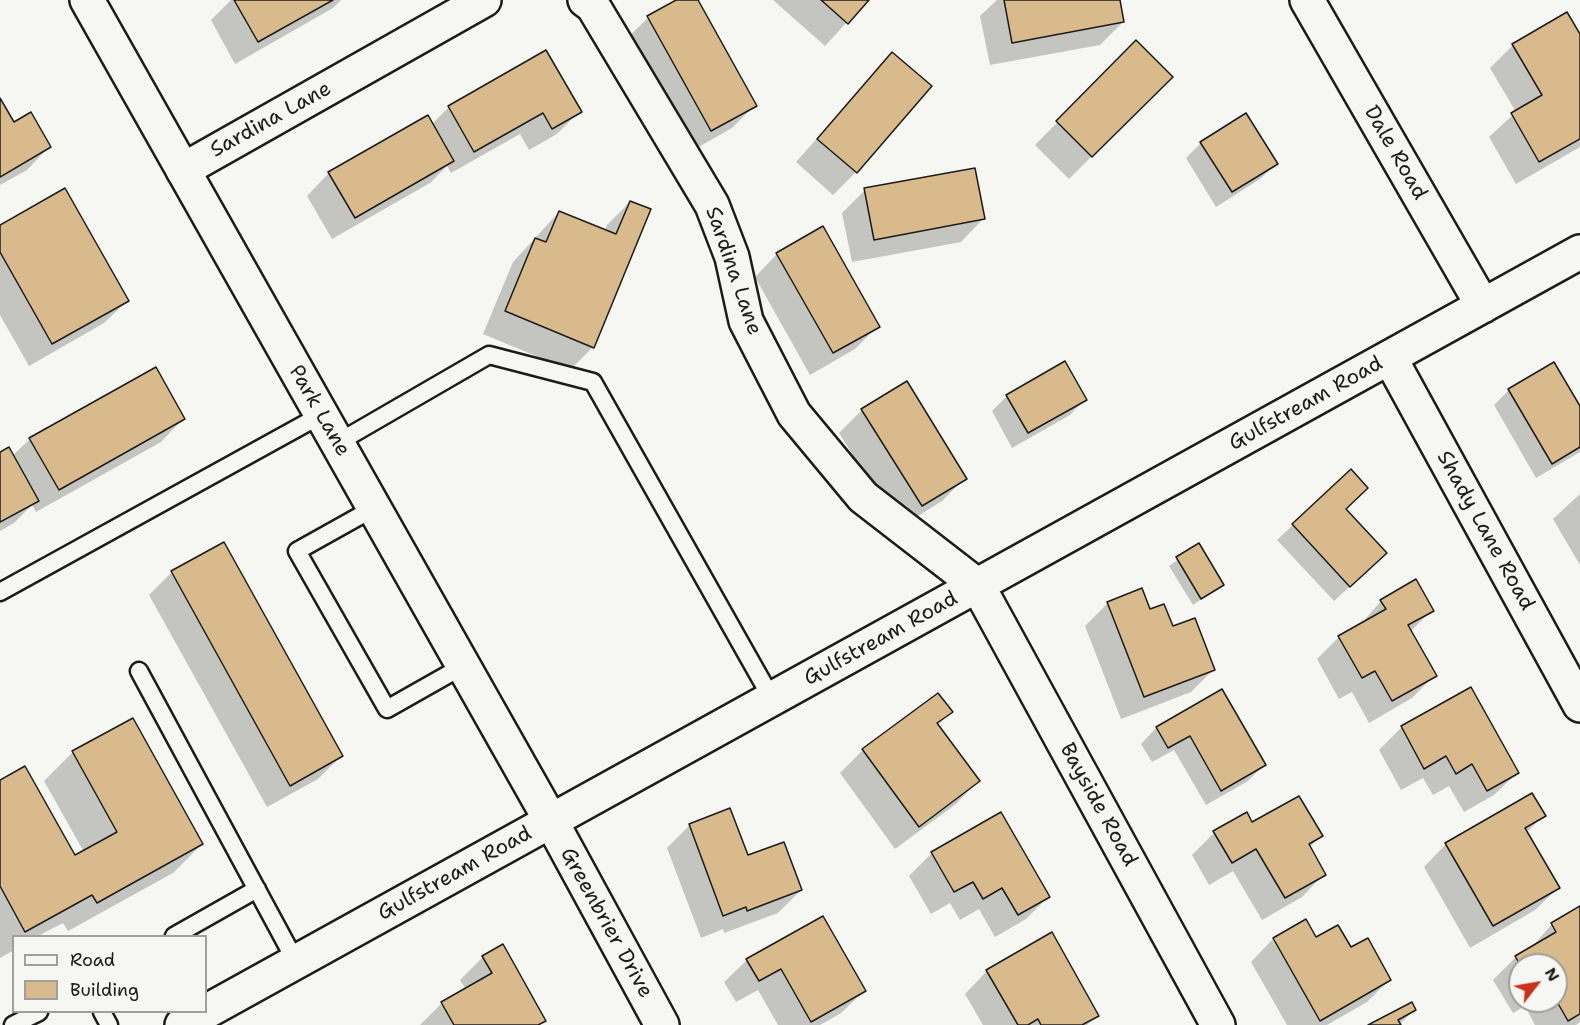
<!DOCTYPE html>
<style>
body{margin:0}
#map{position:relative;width:1580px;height:1025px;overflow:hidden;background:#f6f6f2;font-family:"Shantell Sans",sans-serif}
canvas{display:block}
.legend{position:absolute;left:12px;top:935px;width:195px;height:78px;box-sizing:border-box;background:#f6f6f2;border:2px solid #9f9f9c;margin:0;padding:8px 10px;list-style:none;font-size:18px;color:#1c1c1c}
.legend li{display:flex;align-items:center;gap:12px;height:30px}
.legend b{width:30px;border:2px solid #9f9f9c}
.north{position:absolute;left:1508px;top:953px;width:60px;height:60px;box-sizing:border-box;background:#f6f6f2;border:2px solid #9f9f9c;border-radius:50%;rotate:59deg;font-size:16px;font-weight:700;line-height:24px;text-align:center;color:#1c1c1c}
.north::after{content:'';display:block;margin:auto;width:21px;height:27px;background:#c8321e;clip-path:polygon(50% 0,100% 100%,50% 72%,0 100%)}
</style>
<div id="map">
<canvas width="1580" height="1025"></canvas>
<ul class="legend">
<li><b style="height:8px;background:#f6f6f2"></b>Road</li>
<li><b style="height:16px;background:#d9ba8c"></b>Building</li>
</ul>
<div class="north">N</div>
</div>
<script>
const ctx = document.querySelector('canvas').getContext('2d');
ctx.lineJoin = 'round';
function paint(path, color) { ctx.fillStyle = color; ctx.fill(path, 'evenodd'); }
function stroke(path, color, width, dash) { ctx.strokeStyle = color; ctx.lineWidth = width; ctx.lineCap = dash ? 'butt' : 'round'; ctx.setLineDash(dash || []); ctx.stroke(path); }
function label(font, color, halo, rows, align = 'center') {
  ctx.font = font + ' "Shantell Sans",sans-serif'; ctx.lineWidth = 4.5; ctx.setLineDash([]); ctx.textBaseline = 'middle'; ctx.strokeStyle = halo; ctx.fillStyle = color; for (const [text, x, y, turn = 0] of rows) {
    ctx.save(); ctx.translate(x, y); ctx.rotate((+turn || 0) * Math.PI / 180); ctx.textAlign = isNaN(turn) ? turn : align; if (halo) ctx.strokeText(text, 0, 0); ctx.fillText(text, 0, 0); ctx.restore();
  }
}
const shadow = new Path2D(`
 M 231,0 L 341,0 L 333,8 L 235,64 L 211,20 Z
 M 679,0 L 696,0 L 755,105 L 732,128 L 688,153 L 625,40 L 648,18 Z
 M 773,0 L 867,0 L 825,46 Z
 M 997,0 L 1119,0 L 1123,22 L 1100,45 L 990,65 L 980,16 Z
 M 1580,37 L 1580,147 L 1516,184 L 1489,137 L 1516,112 L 1490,68 L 1513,45 Z
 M 1136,43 L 1171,77 L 1069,179 L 1035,145 Z
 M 892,54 L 856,172 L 833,195 L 796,162 Z
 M 0,101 L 13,124 L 49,147 L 27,170 L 0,185 Z
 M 449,107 L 580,111 L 557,134 L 529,150 L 520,134 L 451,173 L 447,166 L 430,183 L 332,239 L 307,196 L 329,173 L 432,124 Z
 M 1201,143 L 1276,164 L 1260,179 L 1216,207 L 1186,158 Z
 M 865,190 L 983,219 L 961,242 L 852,262 L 842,213 Z
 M 630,202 L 593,347 L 570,370 L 483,334 L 513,262 L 559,212 L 605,231 L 607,225 Z
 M 0,226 L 127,301 L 104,323 L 29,366 L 0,315 Z
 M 777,254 L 878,326 L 855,349 L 810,375 L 755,277 Z
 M 1509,390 L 1580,409 L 1580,452 L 1536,478 L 1494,405 Z
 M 1007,396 L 1085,399 L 1070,415 L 1012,448 L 992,411 Z
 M 862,410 L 965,478 L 942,501 L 899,528 L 839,433 Z
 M 183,419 L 161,442 L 36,512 L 32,505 L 14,523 L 0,531 L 0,454 L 12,456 L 30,439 Z
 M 1580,494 L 1580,565 L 1553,519 Z
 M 1344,510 L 1369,569 L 1334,601 L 1277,540 L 1293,525 Z
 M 1198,546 L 1222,585 L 1193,605 L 1169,566 Z
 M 172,572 L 341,756 L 318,779 L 267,807 L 149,595 Z
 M 1381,601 L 1432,610 L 1410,632 L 1435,675 L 1412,698 L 1369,723 L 1352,692 L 1339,699 L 1317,659 L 1339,637 L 1360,625 Z
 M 1108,603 L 1149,611 L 1172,628 L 1213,670 L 1191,692 L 1121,719 L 1085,626 Z
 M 1470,689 L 1517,773 L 1494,795 L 1464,812 L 1449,786 L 1433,795 L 1423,778 L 1401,790 L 1379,750 L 1401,728 Z
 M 1221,691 L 1264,765 L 1248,781 L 1206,805 L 1174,750 L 1152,762 L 1141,744 L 1156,728 Z
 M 938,695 L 951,712 L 937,726 L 978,781 L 956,804 L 895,849 L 840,773 L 863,750 Z
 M 73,752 L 202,844 L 173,873 L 68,931 L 63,923 L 38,936 L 14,936 L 14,950 L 0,958 L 0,781 L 74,857 L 84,852 L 44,781 Z
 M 1544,815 L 1526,833 L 1558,888 L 1535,910 L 1470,948 L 1424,867 L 1446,844 Z
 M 1252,824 L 1321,836 L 1309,848 L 1324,874 L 1302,897 L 1262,920 L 1233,871 L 1209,885 L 1192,855 L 1214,833 Z
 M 690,825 L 747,857 L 801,890 L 778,913 L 724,933 L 723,929 L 701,938 L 667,848 Z
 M 932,853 L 1048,897 L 1026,919 L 995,937 L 979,909 L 960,920 L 950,903 L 931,914 L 909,876 Z
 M 1580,908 L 1580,1022 L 1576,1025 L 1535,1025 L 1525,1006 L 1513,1013 L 1493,980 L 1516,957 L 1531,948 L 1552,924 ZM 1520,965 L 1556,965 L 1556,1001 L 1520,1001 Z
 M 1305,921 L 1316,939 L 1351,949 L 1390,979 L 1367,1002 L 1327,1025 L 1287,1025 L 1251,962 L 1273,939 Z
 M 483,957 L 544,1021 L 540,1025 L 420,1025 L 442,1003 L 466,990 L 460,980 Z
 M 747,960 L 864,991 L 841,1013 L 820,1025 L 778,1025 L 758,990 L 736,1002 L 724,982 Z
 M 987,971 L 1097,1015 L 1087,1025 L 983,1025 L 965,994 Z
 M 1414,1010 L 1399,1025 L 1371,1025 Z`);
const building = new Path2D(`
 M 234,0 L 333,0 L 258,42 Z
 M 676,0 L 698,0 L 757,106 L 711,131 L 647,16 Z
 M 821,0 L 869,0 L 848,24 Z
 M 1004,0 L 1120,0 L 1124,22 L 1012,43 Z
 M 1567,12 L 1580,34 L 1580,139 L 1539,162 L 1511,113 L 1542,95 L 1512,44 Z
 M 1136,40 L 1173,77 L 1092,157 L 1056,121 Z
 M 546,50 L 582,112 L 552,129 L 543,113 L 474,152 L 448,106 Z
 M 892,52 L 932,86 L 857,173 L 817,139 Z
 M 0,98 L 14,122 L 31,112 L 51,147 L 0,177 Z
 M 1246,113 L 1278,164 L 1232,192 L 1200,142 Z
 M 428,115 L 454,161 L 355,218 L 328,172 Z
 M 975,168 L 985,219 L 874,240 L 864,188 Z
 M 65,188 L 129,301 L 52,344 L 0,252 L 0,225 Z
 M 630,201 L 651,209 L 594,348 L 505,311 L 535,238 L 546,242 L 559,211 L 616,234 Z
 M 823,226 L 880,327 L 833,353 L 776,253 Z
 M 1065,361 L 1087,400 L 1028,433 L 1006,395 Z
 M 1554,362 L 1580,406 L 1580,447 L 1552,464 L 1508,389 Z
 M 156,367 L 185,419 L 59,490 L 29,438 Z
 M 907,381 L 967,479 L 922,506 L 861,409 Z
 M 9,447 L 39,501 L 0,522 L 0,452 Z
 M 1351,469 L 1368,488 L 1346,509 L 1387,553 L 1350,587 L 1292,524 Z
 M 224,542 L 343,756 L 290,786 L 171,571 Z
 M 1199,543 L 1224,585 L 1201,599 L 1176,557 Z
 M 1416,579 L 1434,611 L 1408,625 L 1437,676 L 1392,701 L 1375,671 L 1362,678 L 1338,636 L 1386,609 L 1380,600 Z
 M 1142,588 L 1150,609 L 1164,604 L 1173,626 L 1195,618 L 1215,670 L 1144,697 L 1107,602 Z
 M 1471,687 L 1519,773 L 1487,791 L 1472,764 L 1456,774 L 1446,756 L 1424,769 L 1401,726 Z
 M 1222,689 L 1266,765 L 1221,791 L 1190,736 L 1168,748 L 1156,727 Z
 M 938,693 L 953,712 L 937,723 L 980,781 L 919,827 L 862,749 Z
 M 133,718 L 203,844 L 97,903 L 92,895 L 25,932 L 0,886 L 0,780 L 25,766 L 75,855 L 117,832 L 72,751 Z
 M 1532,793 L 1546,816 L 1525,828 L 1560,888 L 1493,926 L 1445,843 Z
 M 1299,796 L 1323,836 L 1309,844 L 1326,875 L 1285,898 L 1256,849 L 1232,863 L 1213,831 L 1247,812 L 1252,822 Z
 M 730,808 L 748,855 L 784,842 L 802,890 L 747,911 L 746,907 L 723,916 L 689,824 Z
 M 1001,812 L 1050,897 L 1018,915 L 1002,888 L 983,899 L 973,882 L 954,892 L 931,852 Z
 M 1580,906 L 1580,1014 L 1568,1021 L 1556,1000 L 1556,965 L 1520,965 L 1515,956 L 1556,932 L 1551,923 Z
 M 823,916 L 866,991 L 811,1022 L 781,969 L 759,981 L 746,959 Z
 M 1306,919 L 1316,937 L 1338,925 L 1351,947 L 1368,938 L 1391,980 L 1320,1021 L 1273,938 Z
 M 1052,932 L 1099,1016 L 1082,1025 L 1041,1025 L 1038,1019 L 1028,1025 L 1018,1025 L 986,970 Z
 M 503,944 L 546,1021 L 538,1025 L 454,1025 L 441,1002 L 492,973 L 482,956 Z
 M 1412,1002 L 1416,1010 L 1398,1020 L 1401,1025 L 1368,1025 Z`);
const service = new Path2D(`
 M 337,443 L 489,355 L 593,382 L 772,699
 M 374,508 L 297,551 L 387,709 L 463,666
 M 0,592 L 321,415
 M 139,671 L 296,962
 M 174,936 L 257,889
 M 102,1012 L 109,1025
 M 13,1025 L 39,1012`);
const minor = new Path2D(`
 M 585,0 L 593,6 L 712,205 L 732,257 L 746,321 L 794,414 L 863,497 L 978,586 L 1218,1025
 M 1307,0 L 1483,306
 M 183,170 L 484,0
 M 1390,358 L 1580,705
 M 182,1025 L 1580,252`);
const tertiary = new Path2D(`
 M 87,0 L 551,821 L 662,1025`);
const streetNames = [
 ["Sardina Lane",271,120,-29],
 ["Dale Road",1395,153,60],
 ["Sardina Lane",733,271,71],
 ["Gulfstream Road",1306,404,-29],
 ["Park Lane",319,411,60],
 ["Shady Lane Road",1485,531,61],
 ["Gulfstream Road",881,639,-29],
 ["Bayside Road",1098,805,61],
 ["Gulfstream Road",455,874,-29],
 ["Greenbrier Drive",606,923,61]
];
paint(shadow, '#0003');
paint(building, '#d9ba8c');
stroke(building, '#1c1c1c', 1.5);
stroke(service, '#1c1c1c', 21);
stroke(minor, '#1c1c1c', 38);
stroke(tertiary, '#1c1c1c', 38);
stroke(service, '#f6f6f2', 16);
stroke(minor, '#f6f6f2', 33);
stroke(tertiary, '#f6f6f2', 33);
label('21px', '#1c1c1c', '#f6f6f2', streetNames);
</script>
